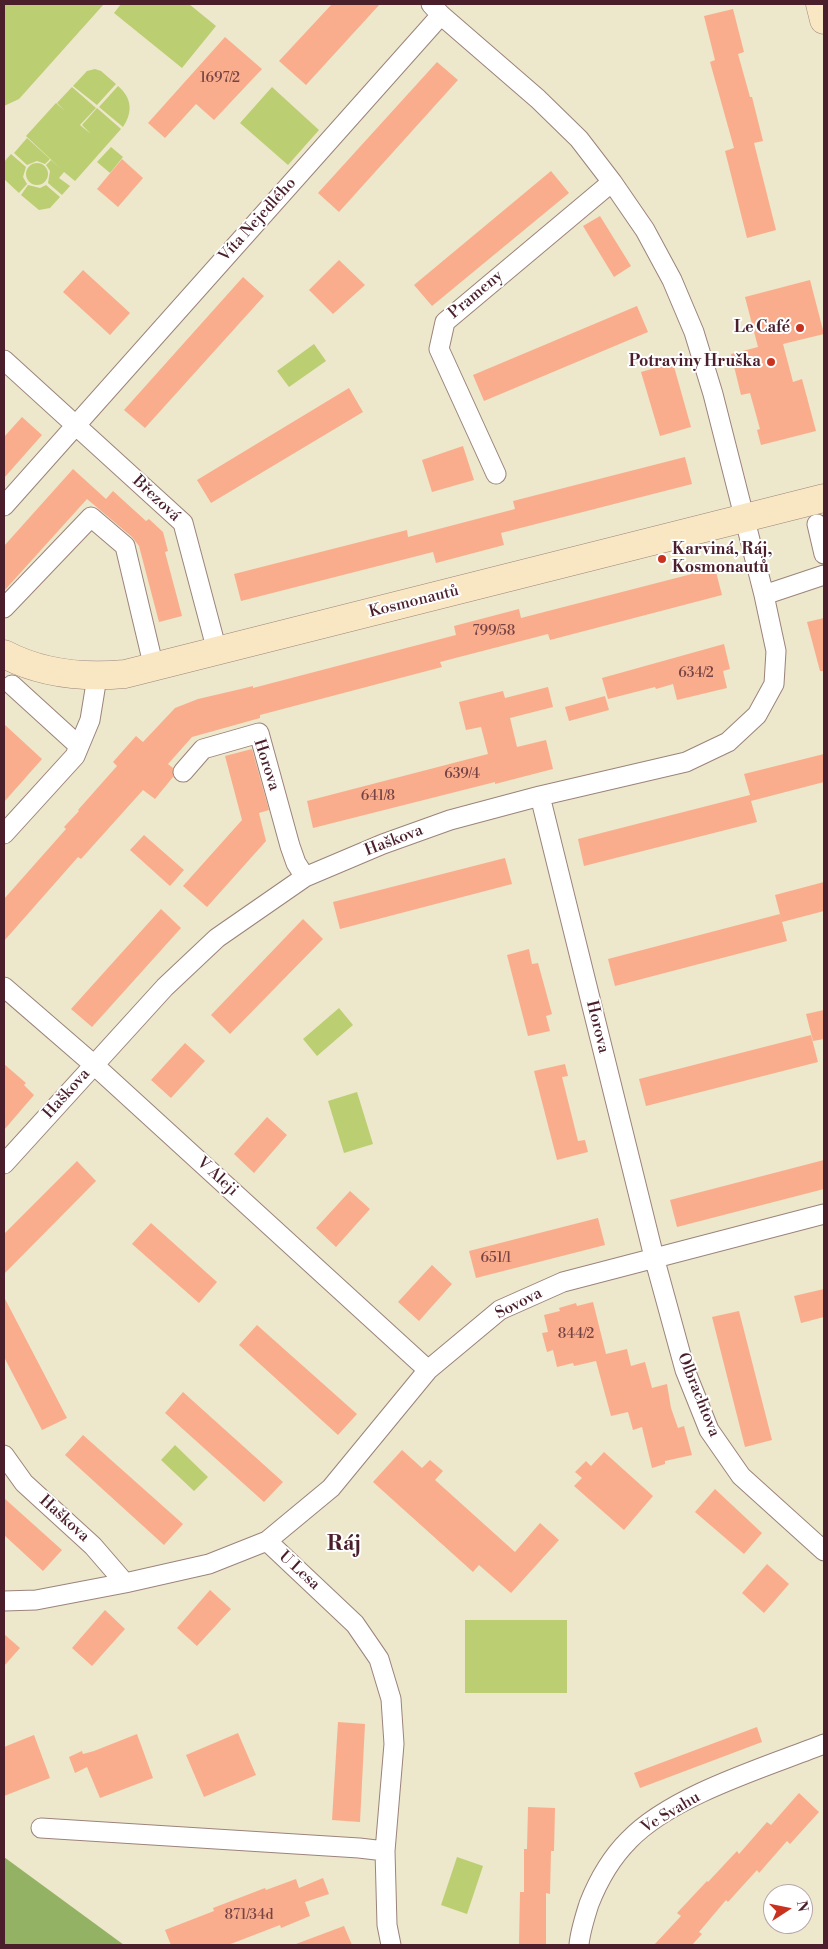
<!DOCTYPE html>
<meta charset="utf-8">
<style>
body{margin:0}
#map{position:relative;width:828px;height:1949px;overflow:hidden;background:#ede7cb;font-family:"Libre Bodoni",serif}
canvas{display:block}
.frame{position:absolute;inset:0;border:5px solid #4a1f2b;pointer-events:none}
.north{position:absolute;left:763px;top:1884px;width:50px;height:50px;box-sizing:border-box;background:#fff;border:1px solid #b7a5aa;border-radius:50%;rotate:79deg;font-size:14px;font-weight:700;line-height:20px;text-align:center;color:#4a1f2b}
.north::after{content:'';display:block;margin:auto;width:18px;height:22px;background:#c8321e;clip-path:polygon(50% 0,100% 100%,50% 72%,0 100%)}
</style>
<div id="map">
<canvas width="828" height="1949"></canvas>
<div class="frame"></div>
<div class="north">N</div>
</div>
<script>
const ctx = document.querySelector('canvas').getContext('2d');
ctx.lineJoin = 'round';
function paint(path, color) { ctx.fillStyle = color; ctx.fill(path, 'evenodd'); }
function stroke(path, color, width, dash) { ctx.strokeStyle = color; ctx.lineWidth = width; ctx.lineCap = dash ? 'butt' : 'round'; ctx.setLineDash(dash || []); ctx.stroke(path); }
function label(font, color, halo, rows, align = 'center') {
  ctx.font = font + ' "Libre Bodoni",serif'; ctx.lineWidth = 4; ctx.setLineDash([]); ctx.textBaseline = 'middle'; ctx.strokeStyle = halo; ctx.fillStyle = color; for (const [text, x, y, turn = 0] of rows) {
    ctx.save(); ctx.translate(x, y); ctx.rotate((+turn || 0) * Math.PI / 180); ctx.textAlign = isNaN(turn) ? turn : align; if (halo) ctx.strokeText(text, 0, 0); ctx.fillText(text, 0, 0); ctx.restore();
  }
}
const green = new Path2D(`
 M 4,4 L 104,4 L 19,99 L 4,106 Z
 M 121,4 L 189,4 L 216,26 L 182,68 L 114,13 Z
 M 95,69 L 101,71 L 116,84 L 97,105 L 73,86 L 87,71 Z
 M 118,86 C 132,98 133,112 123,127 L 99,107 Z
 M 72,87 L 96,108 L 80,125 L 91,134 L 82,125 L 97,108 L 121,129 L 75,181 L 64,172 L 59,178 L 70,186 L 62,195 L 48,183 L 50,171 L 46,165 L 51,160 L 60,168 L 26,136 L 56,103 L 65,111 L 57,103 Z
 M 272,87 L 319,130 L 288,165 L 240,123 Z
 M 27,138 L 50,159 L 45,164 L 37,161 L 27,165 L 14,153 Z
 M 111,147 L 123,157 L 110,173 L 97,162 Z
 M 11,154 L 26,167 L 23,177 L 27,184 L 19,193 L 4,179 L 4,162 Z
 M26 174a11 11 0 1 1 22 0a11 11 0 1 1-22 0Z
 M 28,185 L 40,188 L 46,185 L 60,197 L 50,208 L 39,210 L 21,195 Z
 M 314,344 L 326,361 L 289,387 L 277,371 Z
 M 339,1008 L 353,1025 L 317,1056 L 303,1039 Z
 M 357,1092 L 373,1144 L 344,1153 L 328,1101 Z
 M 175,1445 L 208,1477 L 194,1491 L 161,1460 Z
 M 465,1620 L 567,1620 L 567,1693 L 465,1693 Z
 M 457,1857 L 483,1866 L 467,1914 L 441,1905 Z`);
const forest = new Path2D(`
 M 4,1857 L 124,1945 L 4,1945 Z`);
const building = new Path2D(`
 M 332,4 L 380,4 L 306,85 L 279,61 Z
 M 733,9 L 744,52 L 738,54 L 750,97 L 752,97 L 763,141 L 754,143 L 776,230 L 747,238 L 725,151 L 734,148 L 710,62 L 715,60 L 704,16 Z
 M 225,37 L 262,69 L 214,120 L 196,104 L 165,138 L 148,123 Z
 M 437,62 L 458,80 L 339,212 L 318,193 Z
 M 122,159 L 143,178 L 118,207 L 97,189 Z
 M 551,171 L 569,193 L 432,306 L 414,285 Z
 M 600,216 L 631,266 L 614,277 L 583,226 Z
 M 339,260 L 365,285 L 333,314 L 309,290 Z
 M 83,270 L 130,313 L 110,335 L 63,292 Z
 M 243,277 L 264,296 L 145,428 L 124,410 Z
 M 810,280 L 824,334 L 783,344 L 793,382 L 802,379 L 816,431 L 761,445 L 757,430 L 760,429 L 750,393 L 741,395 L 731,354 L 758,347 L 745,297 Z
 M 637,306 L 648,332 L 484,401 L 473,375 Z
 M 673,363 L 691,427 L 660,436 L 641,372 Z
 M 349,388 L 363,412 L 211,503 L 197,480 Z
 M 22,417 L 42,435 L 4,478 L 4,437 Z
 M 463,446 L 474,480 L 432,492 L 422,460 Z
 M 685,457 L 692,484 L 501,533 L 504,545 L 436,563 L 433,552 L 241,601 L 234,574 L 407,530 L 408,537 L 515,509 L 513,501 Z
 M 73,469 L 106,499 L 113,491 L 146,521 L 149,519 L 163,532 L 168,551 L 165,552 L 182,616 L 159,622 L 139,546 L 132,537 L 87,499 L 4,591 L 4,546 Z
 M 715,568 L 722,595 L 550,640 L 548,634 L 440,662 L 442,667 L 260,715 L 260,718 L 192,737 L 168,764 L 173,768 L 173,777 L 155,799 L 143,790 L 81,859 L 78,857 L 4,941 L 4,899 L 66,829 L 64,827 L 79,811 L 78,810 L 117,766 L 113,762 L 136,736 L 143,742 L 175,708 L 198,699 L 241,689 L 253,686 L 253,688 L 456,635 L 454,626 L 519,609 L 521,618 Z
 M 824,618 L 824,671 L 820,671 L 807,622 Z
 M 724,644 L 730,669 L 723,671 L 727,688 L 677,700 L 673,684 L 656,689 L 655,687 L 608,699 L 602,678 Z
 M 548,687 L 553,707 L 510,718 L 517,747 L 546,740 L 553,769 L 495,784 L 495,782 L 313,828 L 307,801 L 488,754 L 481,727 L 466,730 L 459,702 L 503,691 L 505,698 Z
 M 605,696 L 609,710 L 569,721 L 565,707 Z
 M 4,724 L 42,759 L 4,802 Z
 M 252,749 L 269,810 L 259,813 L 266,841 L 207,907 L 183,886 L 242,820 L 225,756 Z
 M 824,754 L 824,782 L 751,801 L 757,822 L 584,866 L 578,839 L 750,795 L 744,774 Z
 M 144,835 L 184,870 L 170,886 L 130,850 Z
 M 505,858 L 512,884 L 340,929 L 333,902 Z
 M 824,882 L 824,911 L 782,922 L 775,895 Z
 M 161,909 L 181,928 L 92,1027 L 71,1009 Z
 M 780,914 L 787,941 L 615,986 L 608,959 Z
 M 303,919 L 323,939 L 230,1034 L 211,1015 Z
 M 529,949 L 532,964 L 538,963 L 552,1014 L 546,1016 L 550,1031 L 528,1036 L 507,955 Z
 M 824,1010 L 824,1039 L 813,1041 L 806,1014 Z
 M 811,1035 L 818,1062 L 646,1106 L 639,1079 Z
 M 185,1043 L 205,1061 L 171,1098 L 151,1080 Z
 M 4,1064 L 26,1083 L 24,1085 L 34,1095 L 4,1130 Z
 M 565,1064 L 568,1076 L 562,1077 L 578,1141 L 585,1140 L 588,1152 L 557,1160 L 534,1071 Z
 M 267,1117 L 287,1135 L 254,1173 L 234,1154 Z
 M 824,1160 L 824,1189 L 677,1227 L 670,1200 Z
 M 77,1161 L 96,1181 L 4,1274 L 4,1234 Z
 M 350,1191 L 370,1209 L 336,1247 L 316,1228 Z
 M 598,1218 L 605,1245 L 476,1278 L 469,1251 Z
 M 151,1223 L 217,1282 L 199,1303 L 132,1244 Z
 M 432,1265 L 452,1284 L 419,1321 L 398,1302 Z
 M 824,1289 L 824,1317 L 801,1323 L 794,1296 Z
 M 4,1297 L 67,1418 L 42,1430 L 4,1357 Z
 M 593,1302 L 606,1354 L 627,1349 L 631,1366 L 645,1362 L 652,1388 L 667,1384 L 671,1408 L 678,1428 L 684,1426 L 692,1455 L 665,1461 L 665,1464 L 652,1468 L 642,1427 L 633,1430 L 628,1412 L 611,1416 L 596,1361 L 574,1366 L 573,1363 L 557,1367 L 553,1350 L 547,1352 L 542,1333 L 548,1332 L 544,1315 L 560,1311 L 559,1308 L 576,1303 L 577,1306 Z
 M 739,1311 L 772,1440 L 745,1447 L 712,1317 Z
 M 257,1325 L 357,1414 L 338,1435 L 239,1345 Z
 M 183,1392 L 283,1482 L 264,1502 L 165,1413 Z
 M 83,1435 L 183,1524 L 164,1545 L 65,1455 Z
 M 402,1450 L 422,1468 L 430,1460 L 443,1471 L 435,1480 L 515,1552 L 540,1523 L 559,1540 L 511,1593 L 479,1565 L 473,1572 L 373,1482 Z
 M 604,1452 L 653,1496 L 624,1530 L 574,1486 L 582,1478 L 575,1472 L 586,1461 L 591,1466 Z
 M 715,1489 L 762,1533 L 744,1554 L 695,1512 Z
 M 4,1498 L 62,1550 L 43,1571 L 4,1535 Z
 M 767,1564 L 789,1584 L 764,1613 L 742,1593 Z
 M 210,1590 L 231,1609 L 197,1646 L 177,1628 Z
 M 105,1610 L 125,1629 L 92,1666 L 72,1648 Z
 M 4,1634 L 20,1648 L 4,1666 Z
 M 338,1722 L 365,1724 L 360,1822 L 332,1820 Z
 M 757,1727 L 762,1742 L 640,1788 L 634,1773 Z
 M 238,1733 L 256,1775 L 204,1797 L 186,1755 Z
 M 137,1734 L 153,1778 L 100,1798 L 87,1767 L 75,1773 L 69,1757 L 82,1751 L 83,1754 L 94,1751 Z
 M 34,1735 L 50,1778 L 4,1796 L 4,1747 Z
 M 799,1793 L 819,1812 L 790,1844 L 787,1841 L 759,1873 L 757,1870 L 728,1902 L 726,1900 L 699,1932 L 702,1934 L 692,1945 L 654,1945 L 681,1916 L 677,1913 L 707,1881 L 708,1882 L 737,1851 L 739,1854 L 767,1822 L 771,1825 Z
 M 528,1807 L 555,1808 L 554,1851 L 551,1851 L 550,1894 L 546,1893 L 546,1945 L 519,1945 L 520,1892 L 524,1892 L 524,1849 L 527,1849 Z
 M 323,1878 L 329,1894 L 305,1902 L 310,1916 L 281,1928 L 280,1925 L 228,1945 L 171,1945 L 165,1930 L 214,1911 L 213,1908 L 265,1888 L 266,1890 L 296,1879 L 299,1888 Z
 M 344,1926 L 352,1945 L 296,1945 L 296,1944 Z`);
const street = new Path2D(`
 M 4,360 L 183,523 L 217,651
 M 496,474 L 439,349 L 445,322 L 612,182
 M 4,506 L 441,15
 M 817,524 L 824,554
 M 764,595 L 824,575
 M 4,608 L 91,517 L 125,546 L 154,668
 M 12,685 L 79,746
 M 183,772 L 203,749 L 259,733 L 290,846 L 296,863 L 305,877
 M 540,796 L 654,1257 L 685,1370 L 709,1430 L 741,1476 L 824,1551
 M 4,834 L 75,756 L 90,720 L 97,677
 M 4,987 L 93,1064 L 428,1370
 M 4,1164 L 165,987 L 217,938 L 305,877 L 383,844 L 450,820 L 540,796 L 686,762 L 728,742 L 757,715 L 774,684 L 776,651 L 764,595 L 713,394 L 694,332 L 672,280 L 645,230 L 612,182 L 579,139 L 538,99 L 441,15 L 431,4
 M 4,1455 L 24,1483 L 93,1546 L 125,1583
 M 267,1541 L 355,1624 L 379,1659 L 391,1699 L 394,1744 L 385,1851 L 387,1925 L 391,1945
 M 4,1601 L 36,1600 L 125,1583 L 209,1564 L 267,1541 L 331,1488 L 428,1370 L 500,1310 L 563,1282 L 824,1214
 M 41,1828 L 359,1848 L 385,1851
 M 579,1945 C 580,1932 585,1917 589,1904 C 598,1881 611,1858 629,1840 C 672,1795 766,1767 824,1744`);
const secondary = new Path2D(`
 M 820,4 L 824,20
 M 4,654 C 42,674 83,678 125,674 L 824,498`);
const markers = [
 [800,328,5,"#c8321e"],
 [771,362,5,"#c8321e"],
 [662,559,5,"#c8321e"]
];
const numberNames = [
 ["1697/2",220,79],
 ["799/58",494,632],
 ["634/2",696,674],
 ["639/4",462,775],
 ["641/8",378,797],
 ["651/1",496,1259],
 ["844/2",576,1335],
 ["871/34d",249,1916]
];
const streetNames = [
 ["Víta Nejedlého",258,220,-48],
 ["Prameny",476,295,-40],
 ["Březová",156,499,43],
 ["Kosmonautů",414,602,-14],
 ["Horova",266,765,72],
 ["Haškova",394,841,-21],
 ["Horova",597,1027,76],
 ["Haškova",67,1094,-48],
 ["V Aleji",217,1177,42],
 ["Sovova",519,1304,-27],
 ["Olbrachtova",698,1395,68],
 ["Haškova",64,1519,42],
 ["U Lesa",299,1571,42],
 ["Ve Svahu",671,1813,-31]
];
const poiNames = [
 ["Le Café",790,328],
 ["Potraviny Hruška",761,362],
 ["Karviná, Ráj,",672,550,"left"],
 ["Kosmonautů",672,568,"left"]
];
const districtNames = [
 ["Ráj",344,1545]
];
paint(green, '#bbcf72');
paint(forest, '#94b264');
paint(building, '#faad8d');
stroke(street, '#9c837b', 21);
stroke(secondary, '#9c837b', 29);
stroke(street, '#fff', 19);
stroke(secondary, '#f9e7c3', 28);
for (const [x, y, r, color] of markers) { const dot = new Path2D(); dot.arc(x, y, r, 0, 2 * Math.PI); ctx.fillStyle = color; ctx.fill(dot); stroke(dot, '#fff', 2); }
label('14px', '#764244', null, numberNames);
label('16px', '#4a1f2b', '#fff', streetNames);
label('bold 16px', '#4a1f2b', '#fff', poiNames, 'right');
label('bold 21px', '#4a1f2b', '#fff', districtNames);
</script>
